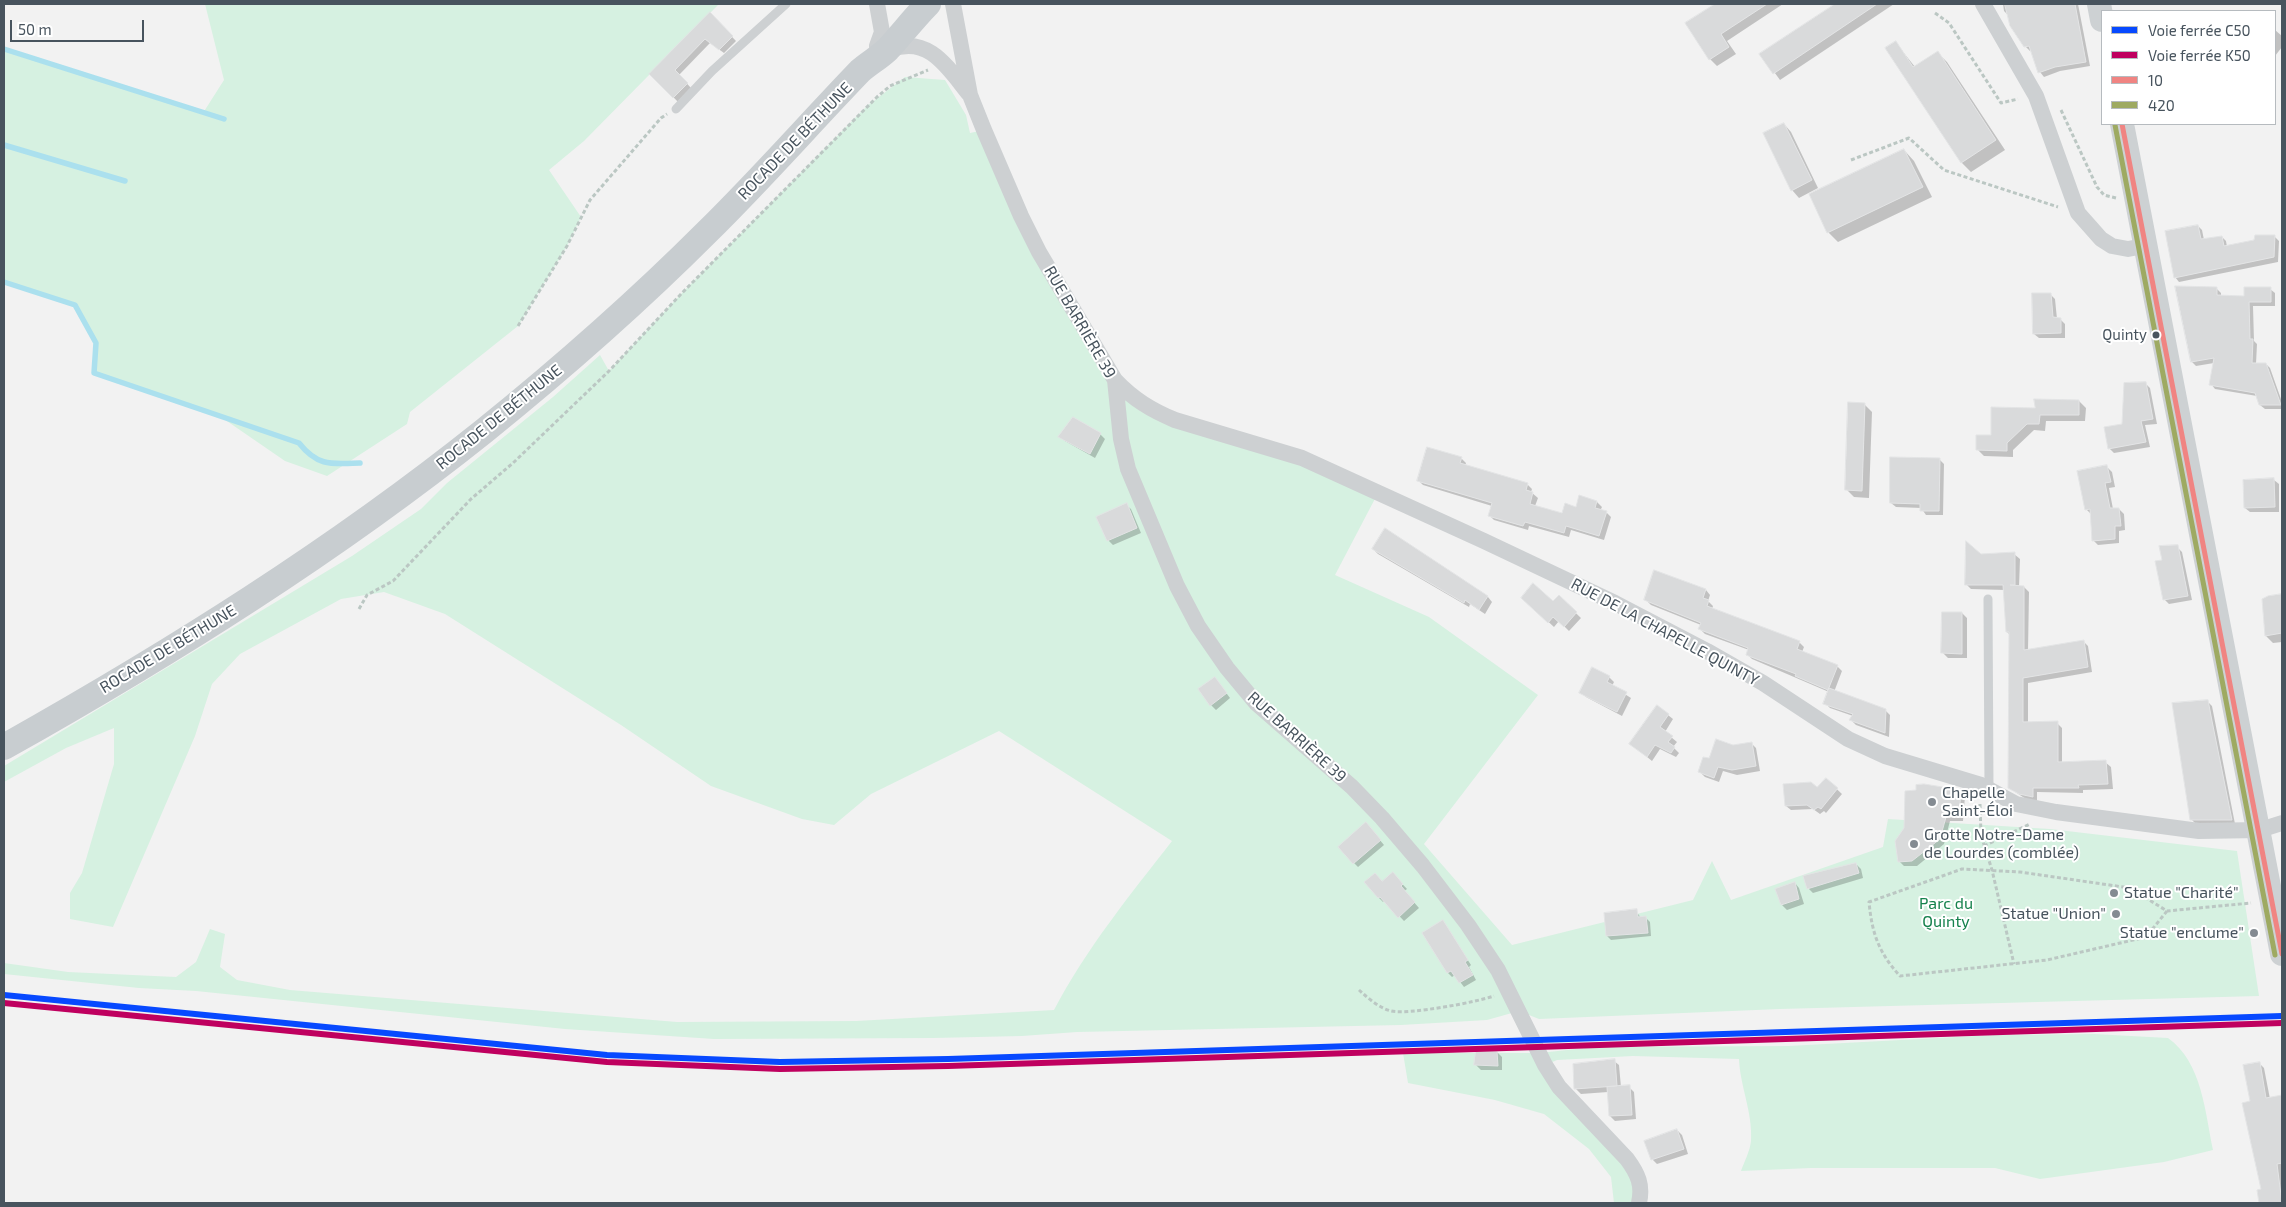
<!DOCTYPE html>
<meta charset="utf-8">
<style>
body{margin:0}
#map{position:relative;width:2286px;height:1207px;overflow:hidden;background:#f2f2f2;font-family:"Exo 2",sans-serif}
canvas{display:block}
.frame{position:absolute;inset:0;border:5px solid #48545e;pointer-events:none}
.legend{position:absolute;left:2101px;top:10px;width:175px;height:115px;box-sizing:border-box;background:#fff;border:1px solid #b6bbbf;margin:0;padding:6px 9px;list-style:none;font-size:15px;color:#48545e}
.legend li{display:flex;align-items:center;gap:10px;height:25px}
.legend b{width:25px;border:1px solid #b6bbbf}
.scale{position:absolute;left:10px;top:20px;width:134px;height:22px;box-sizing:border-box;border:2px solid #48545e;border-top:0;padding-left:6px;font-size:15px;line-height:18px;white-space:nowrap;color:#48545e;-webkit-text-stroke:4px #fff;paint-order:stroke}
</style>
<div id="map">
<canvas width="2286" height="1207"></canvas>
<div class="frame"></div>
<ul class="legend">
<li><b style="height:6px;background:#0749ff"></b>Voie ferrée C50</li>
<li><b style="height:6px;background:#bf005f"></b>Voie ferrée K50</li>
<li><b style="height:6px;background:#f08482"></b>10</li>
<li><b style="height:6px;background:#9eaa62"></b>420</li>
</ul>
<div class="scale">50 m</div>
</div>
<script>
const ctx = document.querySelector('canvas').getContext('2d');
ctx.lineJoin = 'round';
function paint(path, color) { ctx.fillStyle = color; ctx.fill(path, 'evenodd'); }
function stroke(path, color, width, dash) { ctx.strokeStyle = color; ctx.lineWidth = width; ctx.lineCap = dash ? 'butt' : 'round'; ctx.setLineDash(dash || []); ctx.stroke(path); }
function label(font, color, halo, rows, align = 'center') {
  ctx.font = font + ' "Exo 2",sans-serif'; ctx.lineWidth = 4; ctx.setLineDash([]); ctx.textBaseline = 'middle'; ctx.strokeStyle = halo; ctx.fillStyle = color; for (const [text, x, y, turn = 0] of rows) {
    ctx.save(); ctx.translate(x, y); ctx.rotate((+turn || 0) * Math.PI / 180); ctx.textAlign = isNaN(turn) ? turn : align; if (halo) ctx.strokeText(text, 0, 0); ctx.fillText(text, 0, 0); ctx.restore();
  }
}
const green = new Path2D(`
 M 205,4 L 719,4 L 584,141 L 549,170 L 581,217 L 567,246 L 518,326 L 410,412 L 407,424 L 327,476 L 285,461 L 221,417 L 94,373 L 96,343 L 75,305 L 4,282 L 4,49 L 203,113 L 224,80 Z
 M 905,77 L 945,80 L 966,115 L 970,133 L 984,130 L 1059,285 L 1140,403 L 1378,493 L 1335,575 L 1429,617 L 1538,695 L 1424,844 L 1512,945 L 1693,900 L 1712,861 L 1731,900 L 1883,847 L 1888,819 L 2050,829 L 2237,851 L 2259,996 L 1780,1009 L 1539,1019 L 1519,1011 L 1487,1020 L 1401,1025 L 1077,1032 L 1022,1036 L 933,1038 L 714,1039 L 565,1029 L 196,991 L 139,988 L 4,974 L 4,963 L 68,972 L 176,977 L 196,962 L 210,929 L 225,934 L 220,967 L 237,980 L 290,990 L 677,1022 L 856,1021 L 1054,1010 C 1086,949 1130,895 1172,841 L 999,731 L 871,794 L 834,825 L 802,819 L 711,786 L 621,725 L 445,614 L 384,592 L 341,599 L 240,654 L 212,684 L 195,736 L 113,927 L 70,919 L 70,893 L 82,873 L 114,764 L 114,728 L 66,748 L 4,782 L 4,766 L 352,556 L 421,509 L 447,483 L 553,397 L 600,355 L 609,371 L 682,293 L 867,106 Z
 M 2094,1034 L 2168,1038 C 2202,1062 2205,1112 2213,1150 L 2164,1162 L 2040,1179 L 1995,1168 L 1811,1168 L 1741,1171 C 1744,1162 1750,1151 1751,1141 C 1753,1113 1740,1086 1739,1059 L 1633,1056 L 1557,1060 L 1545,1065 L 1639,1177 L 1639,1203 L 1614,1203 L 1611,1177 L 1589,1149 L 1544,1114 L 1495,1100 L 1408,1083 L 1403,1053 L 1539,1053 L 1595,1047 L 1788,1046 L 1994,1035 Z`);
const shadow = new Path2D(`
 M 1724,4 L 1783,4 L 1727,41 L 1736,54 L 1717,66 L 1710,59 L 1687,24 L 1708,15 Z
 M 1838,4 L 1894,4 L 1780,80 L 1761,54 Z
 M 2003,4 L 2078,4 L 2090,66 L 2060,71 L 2044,77 L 2040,72 L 2032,50 L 2030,51 L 2025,46 L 2009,16 L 2004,11 Z
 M 710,14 L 736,41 L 724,53 L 710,43 L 679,75 L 691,88 L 678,102 L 651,74 Z
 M 2275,30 L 2282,36 L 2282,47 L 2275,56 Z
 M 1896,43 L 1915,67 L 1938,53 L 1947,62 L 2005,150 L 1971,172 L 1962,163 L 1887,49 Z
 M 1784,124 L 1791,132 L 1818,188 L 1799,198 L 1792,190 Z
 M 1904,150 L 1914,161 L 1932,197 L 1838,242 L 1828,232 Z
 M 2198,226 L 2202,230 L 2204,240 L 2222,237 L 2226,241 L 2227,247 L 2274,236 L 2279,241 L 2278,262 L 2179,282 L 2175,277 Z
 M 2216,288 L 2221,293 L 2221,297 L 2245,297 L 2270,289 L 2275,293 L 2275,306 L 2253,306 L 2254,341 L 2257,344 L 2256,364 L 2266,364 L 2270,368 L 2282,402 L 2282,409 L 2265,409 L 2260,405 L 2257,396 L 2215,389 L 2211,384 L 2214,363 L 2196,366 L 2192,362 Z
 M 2050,294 L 2055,299 L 2057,319 L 2060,319 L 2065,324 L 2065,338 L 2039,338 L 2034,334 Z
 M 2145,383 L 2150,388 L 2157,424 L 2145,425 L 2150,447 L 2114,453 L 2109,448 Z
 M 2079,401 L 2086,408 L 2085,421 L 2046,421 L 2045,431 L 2034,430 L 2013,450 L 2013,457 L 1984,456 L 1977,449 L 1992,436 L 2037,409 Z
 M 1864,404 L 1872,412 L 1869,498 L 1854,497 L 1846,489 Z
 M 1100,434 L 1105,439 L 1095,458 L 1065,441 L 1060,437 Z
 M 1461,458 L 1466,463 L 1465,466 L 1527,484 L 1532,489 L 1531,492 L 1538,498 L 1535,506 L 1563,514 L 1597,502 L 1602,507 L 1600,511 L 1606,512 L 1611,517 L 1604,540 L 1571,530 L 1569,537 L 1529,526 L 1528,530 L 1494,520 L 1489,515 L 1492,506 L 1423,485 L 1418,480 Z
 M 1939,459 L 1944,464 L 1943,515 L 1926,515 L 1921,508 L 1896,507 L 1891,503 Z
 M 2107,467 L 2112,472 L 2115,487 L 2109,488 L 2113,509 L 2119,509 L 2124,514 L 2125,530 L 2119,531 L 2119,543 L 2098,545 L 2093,540 L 2091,514 L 2086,509 Z
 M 2274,480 L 2279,484 L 2279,512 L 2250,512 L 2245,508 Z
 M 1126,505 L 1131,509 L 1141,533 L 1113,545 L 1108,540 Z
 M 1385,530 L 1488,597 L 1492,602 L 1485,614 L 1470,604 L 1469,607 L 1378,554 L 1373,549 Z
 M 2177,547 L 2182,552 L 2192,600 L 2169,604 L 2164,599 L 2163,560 Z
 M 2014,554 L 2020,559 L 2019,587 L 2024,587 L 2029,592 L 2028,651 L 2083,641 L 2088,646 L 2092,672 L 2028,683 L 2028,724 L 2057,723 L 2062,728 L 2062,763 L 2105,762 L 2111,767 L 2113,789 L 2083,790 L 2083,793 L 2037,792 L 2037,801 L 2026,799 L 2009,788 L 2010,635 L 2007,632 L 2005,590 L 1971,589 L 1966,584 L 1981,555 Z
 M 1655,572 L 1706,590 L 1710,595 L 1708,601 L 1713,606 L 1712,609 L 1799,642 L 1804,647 L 1802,652 L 1837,666 L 1842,671 L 1834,692 L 1885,710 L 1890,715 L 1889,737 L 1856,725 L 1851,720 L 1853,716 L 1830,708 L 1825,703 L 1829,692 L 1752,659 L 1747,654 L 1749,650 L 1705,634 L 1700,629 L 1701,625 L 1651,605 L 1646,600 Z
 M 2282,595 L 2282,642 L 2273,643 L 2266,636 L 2268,597 Z
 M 1559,597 L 1581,618 L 1569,631 L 1559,621 L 1554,627 L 1527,602 L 1553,603 Z
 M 1962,613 L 1967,618 L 1967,658 L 1948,658 L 1943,653 Z
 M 1609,677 L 1614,682 L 1612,686 L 1631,698 L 1622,716 L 1586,697 L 1581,692 Z
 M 1215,678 L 1230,698 L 1216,710 L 1211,705 Z
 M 2207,701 L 2212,706 L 2235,824 L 2196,824 L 2191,819 Z
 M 1658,707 L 1673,719 L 1665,732 L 1677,742 L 1673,747 L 1679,753 L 1676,757 L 1660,749 L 1652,761 L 1631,744 Z
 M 1751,743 L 1756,748 L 1760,771 L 1737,775 L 1723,771 L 1719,782 L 1705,777 L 1700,772 L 1709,760 L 1733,746 Z
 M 1826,779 L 1842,794 L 1826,813 L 1824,811 L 1820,814 L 1813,809 L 1791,810 L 1786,806 L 1817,789 Z
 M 1917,792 L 1960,792 L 1965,796 L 1963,821 L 1950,821 L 1944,844 L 1917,866 L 1904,866 L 1899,861 L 1905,828 Z
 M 1369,827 L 1384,845 L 1358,867 L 1354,863 Z
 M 1856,864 L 1861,869 L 1863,878 L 1813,893 L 1808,888 Z
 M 1393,874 L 1407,889 L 1404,891 L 1419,908 L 1404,921 L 1385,901 L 1383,902 L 1379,898 L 1382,883 Z
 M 1795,883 L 1799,888 L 1804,904 L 1787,910 L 1782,905 Z
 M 1636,911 L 1641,918 L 1646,918 L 1650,922 L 1651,936 L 1611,940 L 1607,936 Z
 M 1443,922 L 1471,965 L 1469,967 L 1476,980 L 1464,987 L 1455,975 L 1452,977 L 1448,973 Z
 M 1497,1052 L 1502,1057 L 1502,1070 L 1481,1070 L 1476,1065 Z
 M 1614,1061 L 1619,1065 L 1621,1087 L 1629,1087 L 1634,1092 L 1636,1119 L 1615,1121 L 1610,1116 L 1608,1092 L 1581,1094 L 1576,1089 Z
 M 2260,1064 L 2264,1068 L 2270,1099 L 2282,1096 L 2282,1203 L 2261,1203 L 2259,1191 L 2262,1190 L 2251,1102 Z
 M 1677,1130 L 1682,1135 L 1688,1154 L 1657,1164 L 1652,1159 Z`);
const stream = new Path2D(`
 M 4,49 L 224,119
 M 4,145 L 125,181
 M 4,282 L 75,305 L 96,343 L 94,373 L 299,443 C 318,467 332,464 360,463`);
const building = new Path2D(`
 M 1715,4 L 1767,4 L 1721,34 L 1729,47 L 1709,60 L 1685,23 Z
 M 1835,4 L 1877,4 L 1773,74 L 1759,54 Z
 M 2005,4 L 2075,4 L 2086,62 L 2055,67 L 2038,73 L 2029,46 L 2024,47 L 2010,26 Z
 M 710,12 L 733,36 L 719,50 L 705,39 L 675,70 L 688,83 L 673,98 L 649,74 Z
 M 1896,41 L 1913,67 L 1938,51 L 1996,140 L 1961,163 L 1885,48 Z
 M 1784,123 L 1812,180 L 1791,191 L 1763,133 Z
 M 1904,149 L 1923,187 L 1827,233 L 1809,194 Z
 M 2198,225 L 2201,239 L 2222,236 L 2224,246 L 2254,240 L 2255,235 L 2275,235 L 2274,257 L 2174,278 L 2165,231 Z
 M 2175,286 L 2217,287 L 2217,295 L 2244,296 L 2244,287 L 2271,287 L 2271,302 L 2249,302 L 2250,339 L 2253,339 L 2252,363 L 2266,363 L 2281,405 L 2259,405 L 2255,393 L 2209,385 L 2214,358 L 2191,362 Z
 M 2032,293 L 2051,293 L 2053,317 L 2061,318 L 2061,333 L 2033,334 Z
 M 2146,382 L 2153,419 L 2141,421 L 2146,442 L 2108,449 L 2104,427 L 2122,424 L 2124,383 Z
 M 2034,399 L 2079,400 L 2079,415 L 2040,415 L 2039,424 L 2027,424 L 2007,443 L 2007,451 L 1976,450 L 1976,435 L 1991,435 L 1991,407 L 2035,408 Z
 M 1848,402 L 1865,403 L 1862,491 L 1845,490 Z
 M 1073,417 L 1101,433 L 1090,454 L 1058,437 Z
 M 1427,447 L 1462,457 L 1460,463 L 1528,483 L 1526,490 L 1533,492 L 1530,504 L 1562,513 L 1565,503 L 1576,507 L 1579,495 L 1597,501 L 1595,508 L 1607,511 L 1599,536 L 1566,526 L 1564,533 L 1525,522 L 1523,526 L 1488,516 L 1492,503 L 1417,481 Z
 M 1890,457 L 1940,458 L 1939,511 L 1920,511 L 1920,504 L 1890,503 Z
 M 2107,465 L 2111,482 L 2105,483 L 2110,508 L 2119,508 L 2121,526 L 2115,526 L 2115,539 L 2092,541 L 2090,509 L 2085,510 L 2077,471 Z
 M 2274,478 L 2275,507 L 2244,508 L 2243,480 Z
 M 1127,503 L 1137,528 L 1107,541 L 1096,517 Z
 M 1385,528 L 1488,596 L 1479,610 L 1465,600 L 1464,603 L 1372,549 Z
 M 1966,541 L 1981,554 L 2015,552 L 2015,585 L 2010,585 L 2024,586 L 2024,650 L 2084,640 L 2088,667 L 2023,678 L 2023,722 L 2058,721 L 2058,762 L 2106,760 L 2108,784 L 2078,785 L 2079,788 L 2033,788 L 2033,797 L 2019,794 L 2008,788 L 2009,632 L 2006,632 L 2003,585 L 1965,585 Z
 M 2178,545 L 2188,596 L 2163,600 L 2155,561 L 2162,560 L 2159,546 Z
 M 1654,570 L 1706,589 L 1703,598 L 1709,600 L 1707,606 L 1800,641 L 1797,649 L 1838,665 L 1828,690 L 1795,676 L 1796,674 L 1746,655 L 1748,648 L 1698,629 L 1701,623 L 1644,600 Z
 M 1533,583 L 1553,601 L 1559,595 L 1577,612 L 1564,627 L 1553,617 L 1548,623 L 1521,598 Z
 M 2282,594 L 2282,633 L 2265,636 L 2262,599 L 2268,596 Z
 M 1942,612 L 1962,612 L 1962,654 L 1941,653 Z
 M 1592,667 L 1610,676 L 1607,682 L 1627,692 L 1617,712 L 1579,693 Z
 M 1215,677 L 1227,693 L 1210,706 L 1198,689 Z
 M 1829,688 L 1886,709 L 1885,733 L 1849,720 L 1853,714 L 1823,704 Z
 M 2208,700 L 2212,721 L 2232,820 L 2190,820 L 2172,703 Z
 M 1657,705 L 1669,714 L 1660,727 L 1673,736 L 1668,742 L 1675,747 L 1671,753 L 1655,745 L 1647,757 L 1629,744 Z
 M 1716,739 L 1733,745 L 1752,742 L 1756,766 L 1732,770 L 1718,767 L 1714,778 L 1698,772 L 1703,757 L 1709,758 Z
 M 1826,778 L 1838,788 L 1821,809 L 1818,807 L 1814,810 L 1807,805 L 1785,806 L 1783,784 L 1811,782 L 1817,787 Z
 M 1924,784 L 1961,790 L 1959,817 L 1946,817 L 1940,839 L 1912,861 L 1898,862 L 1895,841 L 1904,828 L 1905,791 L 1916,790 L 1916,785 Z
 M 1366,822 L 1381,840 L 1353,864 L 1338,847 Z
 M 1856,863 L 1859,873 L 1807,889 L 1803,876 Z
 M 1393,872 L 1403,884 L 1401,886 L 1415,902 L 1398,918 L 1380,897 L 1378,898 L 1364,882 L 1375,873 L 1382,881 Z
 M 1795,882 L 1799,899 L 1781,905 L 1775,889 Z
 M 1637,909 L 1638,917 L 1646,916 L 1648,933 L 1606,936 L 1604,913 Z
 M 1443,920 L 1468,960 L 1465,962 L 1473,975 L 1459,983 L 1451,971 L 1447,973 L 1422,933 Z
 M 1476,1050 L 1497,1051 L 1498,1066 L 1474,1065 Z
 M 1615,1059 L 1617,1086 L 1574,1089 L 1573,1064 Z
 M 2260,1062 L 2266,1098 L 2282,1095 L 2282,1163 L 2277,1164 L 2282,1203 L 2259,1203 L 2257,1190 L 2261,1189 L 2242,1103 L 2250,1101 L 2243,1065 Z
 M 1630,1085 L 1632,1115 L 1609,1116 L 1607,1087 Z
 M 1677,1129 L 1684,1149 L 1651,1160 L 1644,1141 Z`);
const path = new Path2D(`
 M 1935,13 L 1949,23 L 2001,103 L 2018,99
 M 2061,110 L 2097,187 L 2104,195 L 2116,198
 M 1851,160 L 1909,138 L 1944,170 L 2058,207
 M 518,326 L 567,246 L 590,200 L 661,118 L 667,114
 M 359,609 L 367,595 L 393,581 L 471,499 L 513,463 L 609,371 L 682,293 L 877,97 L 890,86 L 928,70
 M 1980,804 L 1981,835 L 1992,870 L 2014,964
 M 1984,846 L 2030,824
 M 2167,911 L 2146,937 L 2047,960 L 1900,976 C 1879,953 1872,934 1869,902 L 1962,869 L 2020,872 L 2130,888 L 2167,911 L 2251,903
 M 1359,990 C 1368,998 1379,1008 1391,1011 C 1408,1015 1477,1002 1494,996`);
const service = new Path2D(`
 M 676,109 L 712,71 L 786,4
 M 1988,599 L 1989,789`);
const minor = new Path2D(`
 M 877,4 L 882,32 L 877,46
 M 953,4 L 970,95 L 984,130 L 1021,216 L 1039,252 L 1115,380 L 1121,439 L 1128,469 L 1177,586 L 1198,626 L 1227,668 L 1256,703 L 1352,787 L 1382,818 L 1423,866 L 1468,925 L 1498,970 L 1545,1065 L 1559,1087 L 1627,1159 C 1638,1174 1643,1185 1639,1203
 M 1983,4 L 2036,96 L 2078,213 L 2101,239 L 2112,246 L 2128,249 L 2144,246
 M 890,50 C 928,34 948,68 969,94
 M 1115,380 C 1133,399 1151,410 1175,420 L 1302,458 L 1484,541 L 1615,603 L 1707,651 L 1763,683 L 1848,739 L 1885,756 L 1981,785 L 2016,804 L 2056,812 L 2199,831 L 2260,830 L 2282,823`);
const secondary = new Path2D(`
 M 2099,4 L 2102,20
 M 2122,124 L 2282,954`);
const primary = new Path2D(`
 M 4,747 C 171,653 334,551 484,431 C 562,368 637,302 707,232 C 760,180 809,124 860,71 C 869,63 880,57 888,49 C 902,34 914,18 928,4`);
const bus1 = new Path2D(`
 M 2122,124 L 2282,954`);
const bus2 = new Path2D(`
 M 2115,125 L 2275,955`);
const rail1 = new Path2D(`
 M 4,995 L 607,1055 L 780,1062 L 948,1059 L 2282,1016`);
const rail2 = new Path2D(`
 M 4,1003 L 607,1062 L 780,1069 L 948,1066 L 2282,1023`);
const markers = [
 [2156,335,4.5,"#48545e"],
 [1932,802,5,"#848b92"],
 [1914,844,5,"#848b92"],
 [2114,893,5,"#848b92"],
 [2116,914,5,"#848b92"],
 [2254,933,5,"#848b92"]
];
const busNames = [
 ["Quinty",2147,335]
];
const streetNames = [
 ["ROCADE DE BÉTHUNE",795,141,-46],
 ["RUE BARRIÈRE 39",1080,322,60],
 ["ROCADE DE BÉTHUNE",499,417,-39],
 ["RUE DE LA CHAPELLE QUINTY",1665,632,28],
 ["ROCADE DE BÉTHUNE",168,649,-31],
 ["RUE BARRIÈRE 39",1297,737,42]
];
const poiNames = [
 ["Chapelle",1942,793],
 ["Saint-Éloi",1942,811],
 ["Grotte Notre-Dame",1924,835],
 ["de Lourdes (comblée)",1924,853],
 ["Statue \"Charité\"",2124,893],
 ["Statue \"Union\"",2106,914,"right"],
 ["Statue \"enclume\"",2244,933,"right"]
];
const parkNames = [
 ["Parc du",1946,904],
 ["Quinty",1946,922]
];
paint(green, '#d6f1e1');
paint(shadow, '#0003');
stroke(stream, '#abe0ee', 5.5);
paint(building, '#d9dadb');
stroke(building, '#e3e4e5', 1);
stroke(path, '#bbc7c3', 3, [4, 2.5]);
stroke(service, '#cdd0d2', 9);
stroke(minor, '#cdd0d2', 16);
stroke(secondary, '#cdd1d3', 24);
stroke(primary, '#c8cdd0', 26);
stroke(bus1, '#f08482', 5);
stroke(bus2, '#9eaa62', 5);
stroke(rail1, '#0749ff', 6);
stroke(rail2, '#bf005f', 6);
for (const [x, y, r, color] of markers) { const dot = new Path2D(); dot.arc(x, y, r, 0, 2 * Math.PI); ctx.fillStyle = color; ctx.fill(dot); stroke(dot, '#fff', 2); }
label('15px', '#48545e', '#fff', busNames, 'right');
label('16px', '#48545e', '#fff', streetNames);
label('16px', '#48545e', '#fff', poiNames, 'left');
label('16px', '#16824d', '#fff', parkNames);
</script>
